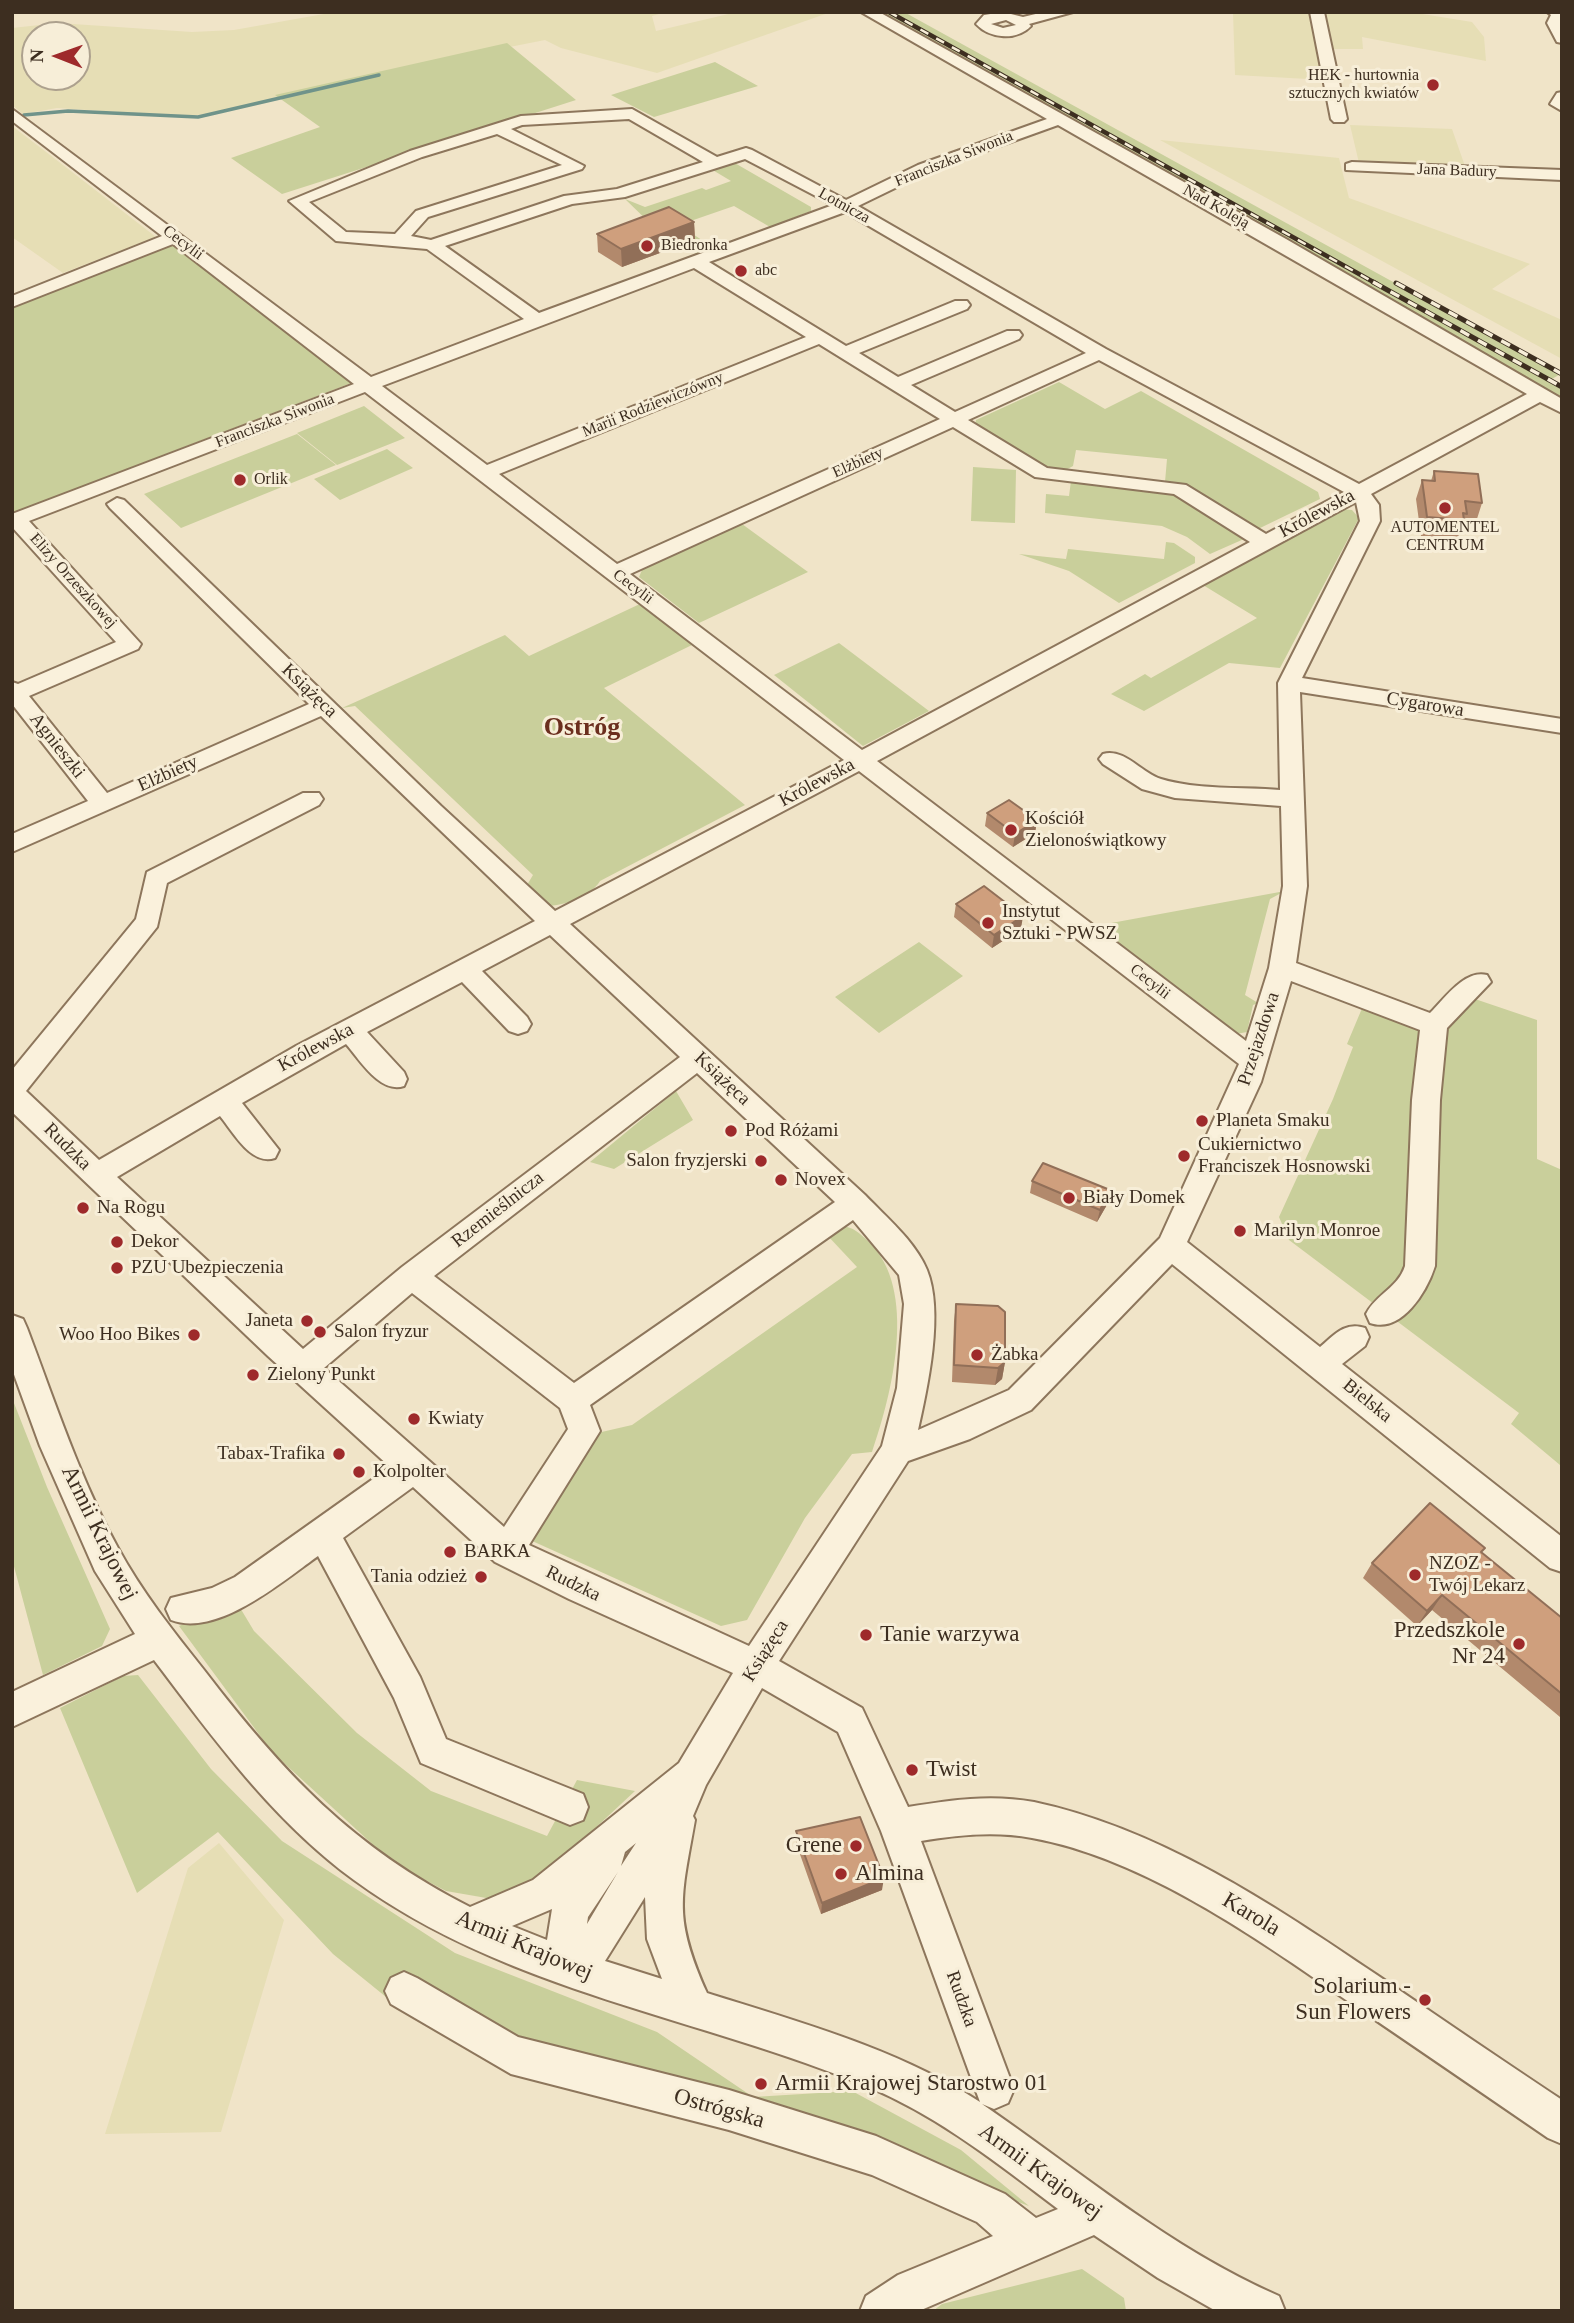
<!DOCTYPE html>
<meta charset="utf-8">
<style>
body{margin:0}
#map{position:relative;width:1574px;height:2323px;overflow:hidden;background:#f0e4c8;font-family:"Times New Roman",serif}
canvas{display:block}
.frame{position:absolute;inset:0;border:14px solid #3d2e20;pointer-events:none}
.north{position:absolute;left:21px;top:21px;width:70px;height:70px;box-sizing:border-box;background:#f7eed8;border:2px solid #ada18e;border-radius:50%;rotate:271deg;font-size:19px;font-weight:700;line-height:28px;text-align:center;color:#3d2e20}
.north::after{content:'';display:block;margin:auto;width:24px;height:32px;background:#9e2a2b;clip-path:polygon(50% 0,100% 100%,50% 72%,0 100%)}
</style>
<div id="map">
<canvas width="1574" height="2323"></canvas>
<div class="frame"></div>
<div class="north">N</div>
</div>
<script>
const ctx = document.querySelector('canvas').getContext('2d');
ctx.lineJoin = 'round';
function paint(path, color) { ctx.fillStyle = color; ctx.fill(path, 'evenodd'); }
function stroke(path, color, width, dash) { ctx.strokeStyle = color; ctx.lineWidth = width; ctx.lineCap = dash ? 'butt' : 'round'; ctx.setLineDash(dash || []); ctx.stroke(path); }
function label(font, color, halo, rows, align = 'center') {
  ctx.font = font + ' "Times New Roman",serif'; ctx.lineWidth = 6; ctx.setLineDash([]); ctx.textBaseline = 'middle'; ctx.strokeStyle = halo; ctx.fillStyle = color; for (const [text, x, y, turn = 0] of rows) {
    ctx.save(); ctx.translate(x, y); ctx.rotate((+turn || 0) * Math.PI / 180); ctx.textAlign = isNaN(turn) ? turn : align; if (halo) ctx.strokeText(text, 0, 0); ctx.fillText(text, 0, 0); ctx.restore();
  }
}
const farmland = new Path2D(`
 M 335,12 L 666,12 L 652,16 L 656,31 L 737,12 L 831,12 L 657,73 L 561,48 L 545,40 L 393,70 L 213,114 L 180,116 L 57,108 L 23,114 L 12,105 L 12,28 L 58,23 L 192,32 L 234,30 ZM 35,35 L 77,35 L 77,77 L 35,77 Z
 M 1233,12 L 1313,12 L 1326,80 L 1235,75 Z
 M 1322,12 L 1410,12 L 1472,22 L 1484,37 L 1486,61 L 1362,37 L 1363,49 L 1332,49 Z
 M 1350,125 L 1452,129 L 1466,169 L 1359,163 Z
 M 12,126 L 50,155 L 156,237 L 63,273 L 12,237 Z
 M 1160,140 L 1339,158 L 1349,198 L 1530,264 L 1492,289 L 1562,320 L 1562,359 Z
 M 219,1843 L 284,1920 L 221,2132 L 105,2134 L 188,1868 Z`);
const green = new Path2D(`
 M 873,12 L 904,12 L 1558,373 L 1562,373 L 1552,379 L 1562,385 L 1562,401 Z
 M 507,43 L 576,100 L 282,194 L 231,158 L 320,127 L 275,95 Z
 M 715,62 L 758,86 L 654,117 L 611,95 Z
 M 733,162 L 811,207 L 811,211 L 770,227 L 734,206 L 679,225 L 711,246 L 720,245 L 696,254 L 682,246 L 695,240 L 670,225 L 657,230 L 625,199 L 645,207 L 702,188 L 706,190 L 731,181 L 711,169 Z
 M 172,243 L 354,382 L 12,513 L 12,307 Z
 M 1059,382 L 1105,409 L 1141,391 L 1318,492 L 1320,499 L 1258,529 L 1177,483 L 1165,482 L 1167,459 L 1076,450 L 1073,466 L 1062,472 L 1049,470 L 975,425 L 976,420 Z
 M 364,406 L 405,438 L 337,465 L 297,433 Z
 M 297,434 L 336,465 L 181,528 L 144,494 Z
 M 387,449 L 413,468 L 340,500 L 314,479 Z
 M 973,467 L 1016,470 L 1015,523 L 971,521 Z
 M 1071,481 L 1171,492 L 1243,535 L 1244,539 L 1210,554 L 1187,537 L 1162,526 L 1045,513 L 1046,494 L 1069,496 Z
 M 1340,509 L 1352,510 L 1359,518 L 1280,668 L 1229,663 L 1144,711 L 1111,694 L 1145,674 L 1151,678 L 1257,618 L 1203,585 Z
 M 742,524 L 808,572 L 699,623 L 639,577 L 642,570 Z
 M 1166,542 L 1174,543 L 1195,557 L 1195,563 L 1119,603 L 1069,571 L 1019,554 L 1066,559 L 1068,549 L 1164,559 Z
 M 642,603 L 694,644 L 604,688 L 745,805 L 600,881 C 590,897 568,904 550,906 L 527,885 L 533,875 L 355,706 L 342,708 L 505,635 L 529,656 Z
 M 839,643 L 929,711 L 863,746 L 774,675 Z
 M 1285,891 L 1270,899 L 1245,995 L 1258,1003 L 1253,1005 L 1247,1032 L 1236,1034 L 1095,926 Z
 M 919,942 L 963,976 L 879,1033 L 835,997 Z
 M 1472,998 L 1537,1020 L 1537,1159 L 1562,1170 L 1560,1465 L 1511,1424 L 1519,1413 L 1289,1240 L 1279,1217 L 1333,1099 L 1353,1047 L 1347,1044 L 1363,1006 L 1415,1026 L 1435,1045 L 1439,1034 Z
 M 676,1091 L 693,1120 L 614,1169 L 590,1162 Z
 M 841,1226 C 854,1227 859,1233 868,1241 C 919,1289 892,1394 872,1452 L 852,1454 L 805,1518 L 747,1620 L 721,1626 L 530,1540 L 593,1434 L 632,1425 L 857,1267 L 827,1235 Z
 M 12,1398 L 47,1487 L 110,1629 L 102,1646 L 43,1675 L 12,1559 Z
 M 236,1601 L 254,1631 L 357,1733 L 431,1791 L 547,1836 L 577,1780 L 635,1791 L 533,1886 L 498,1900 L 446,1891 L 394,1864 L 272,1752 L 179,1626 Z
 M 138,1675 L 211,1769 L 282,1841 L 455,1953 L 657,2032 L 753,2097 L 852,2091 L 961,2150 L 1029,2206 L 951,2177 L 391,2001 L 333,1954 L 218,1832 L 137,1893 L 60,1708 L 123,1676 Z
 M 1082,2269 L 1124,2298 L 1126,2311 L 933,2311 L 942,2304 Z`);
const stream = new Path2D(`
 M 24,115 L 68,111 L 198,117 L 379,75`);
const minor = new Path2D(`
 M 861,12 L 879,12 L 1286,239 L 1562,399 L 1562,413 L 1540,402 L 1371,494 L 1379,505 L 1380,521 L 1302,678 L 1562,719 L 1562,733 L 1300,692 L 1307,886 L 1296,963 L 1430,1013 C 1445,998 1465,969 1487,975 L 1491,982 L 1447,1028 L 1440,1100 L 1435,1266 C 1427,1291 1402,1334 1370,1323 L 1366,1314 C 1376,1294 1398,1288 1405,1266 L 1412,1100 L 1420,1030 L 1291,981 L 1261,1082 L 1187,1242 L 1320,1347 C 1334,1335 1345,1321 1365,1328 L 1369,1337 L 1365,1346 L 1342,1364 L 1562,1537 L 1562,1572 L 1550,1568 L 1172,1264 L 1031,1410 L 970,1439 L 908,1461 L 779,1661 L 862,1708 L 908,1807 C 950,1800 991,1794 1034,1802 C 1160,1829 1272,1904 1377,1975 C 1439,2017 1500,2059 1562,2100 L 1562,2144 L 1548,2138 C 1481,2092 1414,2046 1346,2000 C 1255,1937 1143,1858 1032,1838 C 994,1831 959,1835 921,1841 L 1014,2089 L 1008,2103 L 994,2109 L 982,2104 C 1080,2171 1169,2248 1279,2296 L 1285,2311 L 1216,2311 L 1158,2278 L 1094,2235 L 919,2311 L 860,2311 L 866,2296 L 898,2275 L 993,2236 L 977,2222 L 872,2175 L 729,2130 L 511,2074 L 391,2004 L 385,1991 L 391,1978 L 404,1972 L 417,1978 L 518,2037 L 729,2090 L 876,2136 L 1005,2194 L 1036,2218 L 1058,2209 C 998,2164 941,2118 871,2088 C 701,2017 507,1992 354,1880 C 273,1821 214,1739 154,1660 L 12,1727 L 12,1692 L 135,1634 L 95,1571 L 40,1446 L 12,1369 L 12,1315 L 23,1319 L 27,1328 C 55,1402 80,1479 118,1548 C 142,1592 173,1631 204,1670 C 283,1773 352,1847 470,1907 L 533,1880 L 679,1763 L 733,1673 L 569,1599 L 495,1562 L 413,1487 L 343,1538 L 420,1677 L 446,1739 L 583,1794 L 588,1807 L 583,1820 L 570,1825 L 421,1763 L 394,1698 L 318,1556 C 283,1581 217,1638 171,1620 L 166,1609 L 171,1598 L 212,1588 L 235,1577 L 390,1467 L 268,1356 L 12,1112 L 12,1070 L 136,919 L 147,872 L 303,793 L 319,793 L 323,799 L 319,805 L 167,883 L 157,927 L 26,1091 L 99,1160 L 296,1046 L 535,921 L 321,716 L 12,852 L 12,834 L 88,801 L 12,704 L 12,682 L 18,684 L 116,642 L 12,527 L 12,514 L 354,384 L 173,244 L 12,307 L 12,296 L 162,236 L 12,121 L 12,109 L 371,377 L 524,319 L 427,249 L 336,241 L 289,201 L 410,151 L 521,116 L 632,109 L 717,157 L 746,148 L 752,150 L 846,200 L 918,165 L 1047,119 ZM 629,119 L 703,162 L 617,189 L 564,196 L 431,240 L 411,236 L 428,217 L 582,169 L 584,166 L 511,129 L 522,125 ZM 1058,125 L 1527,394 L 1359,484 L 1106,349 L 858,206 L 930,171 ZM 497,134 L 562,165 L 416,211 L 395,234 L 346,232 L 309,202 L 422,157 ZM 745,159 L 833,205 L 539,313 L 445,246 L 572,204 L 625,197 ZM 845,212 L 1086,353 L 955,412 L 911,385 L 1019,339 L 1022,335 L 1019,331 L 1007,331 L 898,377 L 859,353 L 967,309 L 970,305 L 967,301 L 955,301 L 846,346 L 709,262 ZM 694,268 L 806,337 L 487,465 L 382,386 ZM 819,344 L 940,419 L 617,564 L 499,474 ZM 1099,360 L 1344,492 L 1266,534 L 1186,485 L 1047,468 L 968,420 ZM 365,392 L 844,760 L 555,911 L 441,806 L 124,500 L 117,498 L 107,504 L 110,508 L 309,704 L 107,793 L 29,696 L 138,649 L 141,644 L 29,521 ZM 953,427 L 1035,477 L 1174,494 L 1250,542 L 862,750 L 630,574 ZM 1356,502 L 1360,521 L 1278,683 L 1280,790 C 1242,787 1197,790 1161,779 C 1141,773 1125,748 1103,754 L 1099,759 L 1103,764 L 1142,789 L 1175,798 L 1281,806 L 1283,886 L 1269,968 L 1246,1041 L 877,761 ZM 859,771 L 1239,1064 L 1160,1238 L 1009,1390 L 918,1430 C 928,1386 944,1312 927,1270 C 915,1241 886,1217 865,1195 L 570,924 ZM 550,935 L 680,1057 L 402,1267 L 303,1349 L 117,1177 L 220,1116 C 234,1133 251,1166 275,1158 L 279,1150 L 242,1103 L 346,1044 C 360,1060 380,1094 404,1086 L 407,1079 L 404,1072 L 367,1032 L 462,982 L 509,1031 L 518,1034 L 527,1031 L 531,1024 L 527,1017 L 482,971 ZM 697,1073 L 835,1202 L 574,1383 L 434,1276 ZM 853,1220 L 899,1275 L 904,1304 L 897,1388 L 882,1446 L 749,1646 L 529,1545 L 600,1431 L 590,1405 ZM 412,1293 L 560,1408 L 568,1429 L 504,1527 L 324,1368 ZM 762,1688 L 838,1732 L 881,1831 L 980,2102 C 898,2049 799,2022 707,1993 C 673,1917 681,1899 695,1820 L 693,1816 L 706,1785 ZM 636,1843 L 621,1866 L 625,1852 ZM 618,1872 L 587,1924 L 588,1917 ZM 645,1897 L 647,1939 L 662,1979 L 605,1961 ZM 552,1909 L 547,1940 L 512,1926 Z
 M 1003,12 L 1023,17 L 1044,12 L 1073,12 L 1029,24 L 1031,26 C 1017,41 990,39 976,24 L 984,15 ZM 1006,20 L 1016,25 L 1003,28 L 991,24 Z
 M 1310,12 L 1324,12 L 1347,119 L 1344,122 L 1334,122 L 1331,119 Z
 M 1547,12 L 1562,12 L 1562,43 L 1557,42 L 1547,23 L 1551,15 Z
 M 1562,92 L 1562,111 L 1550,104 L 1557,93 Z
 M 1352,162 L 1562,170 L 1562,180 L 1346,170 L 1346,164 Z`);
const railFar1 = new Path2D(`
 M 889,12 L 1377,284`);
const rail = new Path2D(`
 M 1373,282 L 1562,387
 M 1396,283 L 1562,374`);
const wall = new Path2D(`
 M 694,222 L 695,240 L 622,267 L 598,252 L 597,234 Z
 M 1434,471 L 1482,503 L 1476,522 L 1465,521 L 1457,539 L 1421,536 L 1416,499 L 1422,480 L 1431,481 Z
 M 987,813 L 1037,820 L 1035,833 L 1013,847 L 985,826 Z
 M 956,904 L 1021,929 L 992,948 L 954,917 Z
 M 1032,1181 L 1110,1190 L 1108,1203 L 1097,1222 L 1030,1193 Z
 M 956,1304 L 1005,1362 L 1002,1379 L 995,1385 L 952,1382 L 954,1321 Z
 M 1482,1553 L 1562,1618 L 1562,1715 L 1560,1717 L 1432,1610 L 1417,1626 L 1363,1578 L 1372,1563 Z
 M 796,1831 L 882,1890 L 821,1914 L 796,1843 Z`);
const shadedWall = new Path2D(`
 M 694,222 L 695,240 L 622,267 L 621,249 Z
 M 1037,820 L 1035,833 L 1013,847 L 1015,834 Z
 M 1023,916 L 1021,929 L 992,948 L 994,935 Z
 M 1110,1190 L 1108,1203 L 1097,1222 L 1100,1210 Z
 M 1005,1362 L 1002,1379 L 995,1385 L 998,1368 Z
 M 1442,1595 L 1432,1610 L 1417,1626 L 1427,1611 Z
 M 884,1878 L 882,1890 L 821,1914 L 822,1903 Z`);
const building = new Path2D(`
 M 669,207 L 694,222 L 621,249 L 597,234 Z
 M 1434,471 L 1478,474 L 1482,503 L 1465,501 L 1467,514 L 1463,513 L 1464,520 L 1427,517 L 1422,480 L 1435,481 Z
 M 1009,800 L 1037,820 L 1015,834 L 987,813 Z
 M 984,886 L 1023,916 L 994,935 L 956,904 Z
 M 1043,1163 L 1110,1190 L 1100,1210 L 1032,1181 Z
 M 956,1304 L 998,1306 L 1005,1312 L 1005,1362 L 998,1368 L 954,1365 Z
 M 1430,1503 L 1485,1548 L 1481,1552 L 1562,1618 L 1562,1694 L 1442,1595 L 1427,1611 L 1372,1563 Z
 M 860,1817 L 884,1878 L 822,1903 L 796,1831 Z`);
const markers = [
 [1433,85,7,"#9e2a2b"],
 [647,246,7,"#9e2a2b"],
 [741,271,7,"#9e2a2b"],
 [240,480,7,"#9e2a2b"],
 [1445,508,7,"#9e2a2b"],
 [1011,830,7,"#9e2a2b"],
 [988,923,7,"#9e2a2b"],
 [1202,1121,7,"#9e2a2b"],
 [731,1131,7,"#9e2a2b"],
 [1184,1156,7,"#9e2a2b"],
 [761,1161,7,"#9e2a2b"],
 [781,1180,7,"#9e2a2b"],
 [1069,1198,7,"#9e2a2b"],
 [83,1208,7,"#9e2a2b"],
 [1240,1231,7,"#9e2a2b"],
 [117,1242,7,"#9e2a2b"],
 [117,1268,7,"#9e2a2b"],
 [307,1321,7,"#9e2a2b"],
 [320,1332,7,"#9e2a2b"],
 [194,1335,7,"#9e2a2b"],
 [977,1355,7,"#9e2a2b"],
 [253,1375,7,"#9e2a2b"],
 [414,1419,7,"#9e2a2b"],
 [339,1454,7,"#9e2a2b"],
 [359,1472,7,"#9e2a2b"],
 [450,1552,7,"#9e2a2b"],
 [1415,1575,7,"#9e2a2b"],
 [481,1577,7,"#9e2a2b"],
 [866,1635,7,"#9e2a2b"],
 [1519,1644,7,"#9e2a2b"],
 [912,1770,7,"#9e2a2b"],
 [856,1846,7,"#9e2a2b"],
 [841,1874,7,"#9e2a2b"],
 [1425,2000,7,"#9e2a2b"],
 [761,2084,7,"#9e2a2b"]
];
const farPoinames = [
 ["HEK - hurtownia",1419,76,"right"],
 ["sztucznych kwiatów",1419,94,"right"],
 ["Biedronka",661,246],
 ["abc",755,271],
 ["Orlik",254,480],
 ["AUTOMENTEL",1445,528,"center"],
 ["CENTRUM",1445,546,"center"]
];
const farStreetnames = [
 ["Franciszka Siwonia",954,159,-22],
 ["Jana Badury",1457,171,2],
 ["Lotnicza",844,206,29],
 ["Nad Koleją",1216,207,29],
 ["Cecylii",183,243,37],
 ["Marii Rodziewiczówny",653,405,-22],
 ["Franciszka Siwonia",275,421,-21],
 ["Elżbiety",858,463,-24],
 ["Elizy Orzeszkowej",73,581,48],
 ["Cecylii",633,587,37],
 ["Cecylii",1150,982,38]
];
const streetNames = [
 ["Królewska",1317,514,-28],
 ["Książęca",309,691,44],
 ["Cygarowa",1425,705,9],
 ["Agnieszki",57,746,52],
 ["Elżbiety",168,774,-24],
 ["Królewska",817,783,-28],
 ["Przejazdowa",1259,1039,-72],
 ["Królewska",316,1048,-28],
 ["Książęca",722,1079,43],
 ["Rudzka",67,1147,45],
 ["Rzemieślnicza",498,1210,-38],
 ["Bielska",1367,1401,39],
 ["Rudzka",573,1584,26],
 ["Książęca",766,1651,-58],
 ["Rudzka",961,1999,70]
];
const poiNames = [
 ["Kościół",1025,819],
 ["Zielonoświątkowy",1025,841],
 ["Instytut",1002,912],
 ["Sztuki - PWSZ",1002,934],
 ["Planeta Smaku",1216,1121],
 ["Pod Różami",745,1131],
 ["Cukiernictwo",1198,1145],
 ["Franciszek Hosnowski",1198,1167],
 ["Salon fryzjerski",747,1161,"right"],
 ["Novex",795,1180],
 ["Biały Domek",1083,1198],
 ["Na Rogu",97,1208],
 ["Marilyn Monroe",1254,1231],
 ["Dekor",131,1242],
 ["PZU Ubezpieczenia",131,1268],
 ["Janeta",293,1321,"right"],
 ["Salon fryzur",334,1332],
 ["Woo Hoo Bikes",180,1335,"right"],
 ["Żabka",991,1355],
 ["Zielony Punkt",267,1375],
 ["Kwiaty",428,1419],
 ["Tabax-Trafika",325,1454,"right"],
 ["Kolpolter",373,1472],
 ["BARKA",464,1552],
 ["NZOZ -",1429,1564],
 ["Twój Lekarz",1429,1586],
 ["Tania odzież",467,1577,"right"]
];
const nearStreetnames = [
 ["Armii Krajowej",99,1533,64],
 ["Karola",1251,1915,31],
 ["Armii Krajowej",524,1946,23],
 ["Ostrógska",719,2109,16],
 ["Armii Krajowej",1040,2172,36]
];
const nearPoinames = [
 ["Przedszkole",1505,1631,"right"],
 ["Nr 24",1505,1657,"right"],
 ["Tanie warzywa",880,1635],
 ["Twist",926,1770],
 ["Grene",842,1846,"right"],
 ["Almina",855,1874],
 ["Solarium -",1411,1987,"right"],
 ["Sun Flowers",1411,2013,"right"],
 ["Armii Krajowej Starostwo 01",775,2084]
];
const districtNames = [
 ["Ostróg",582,728]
];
paint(farmland, '#e6deb5');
paint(green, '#c9cf9b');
stroke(stream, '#6f938a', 3.5);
stroke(minor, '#8d765c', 4);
paint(minor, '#faf1dc');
stroke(railFar1, '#3d2e20', 4.5);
stroke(rail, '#3d2e20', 5);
stroke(railFar1, '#f7eed8', 2.5, [9]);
stroke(rail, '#f7eed8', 3.5, [10]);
paint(wall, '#b2896c');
paint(shadedWall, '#916f58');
paint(building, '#cf9f7d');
stroke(building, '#916f58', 2);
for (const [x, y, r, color] of markers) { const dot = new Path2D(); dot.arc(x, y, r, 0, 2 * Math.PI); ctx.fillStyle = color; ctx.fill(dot); stroke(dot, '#f7eed8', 2.5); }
label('16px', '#3d2e20', '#f7eed8', farPoinames, 'left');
label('16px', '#3d2e20', '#f7eed8', farStreetnames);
label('19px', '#3d2e20', '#f7eed8', streetNames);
label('19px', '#3d2e20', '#f7eed8', poiNames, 'left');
label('23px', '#3d2e20', '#f7eed8', nearStreetnames);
label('23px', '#3d2e20', '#f7eed8', nearPoinames, 'left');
label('bold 26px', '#6b2e1e', '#f7eed8', districtNames);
</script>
